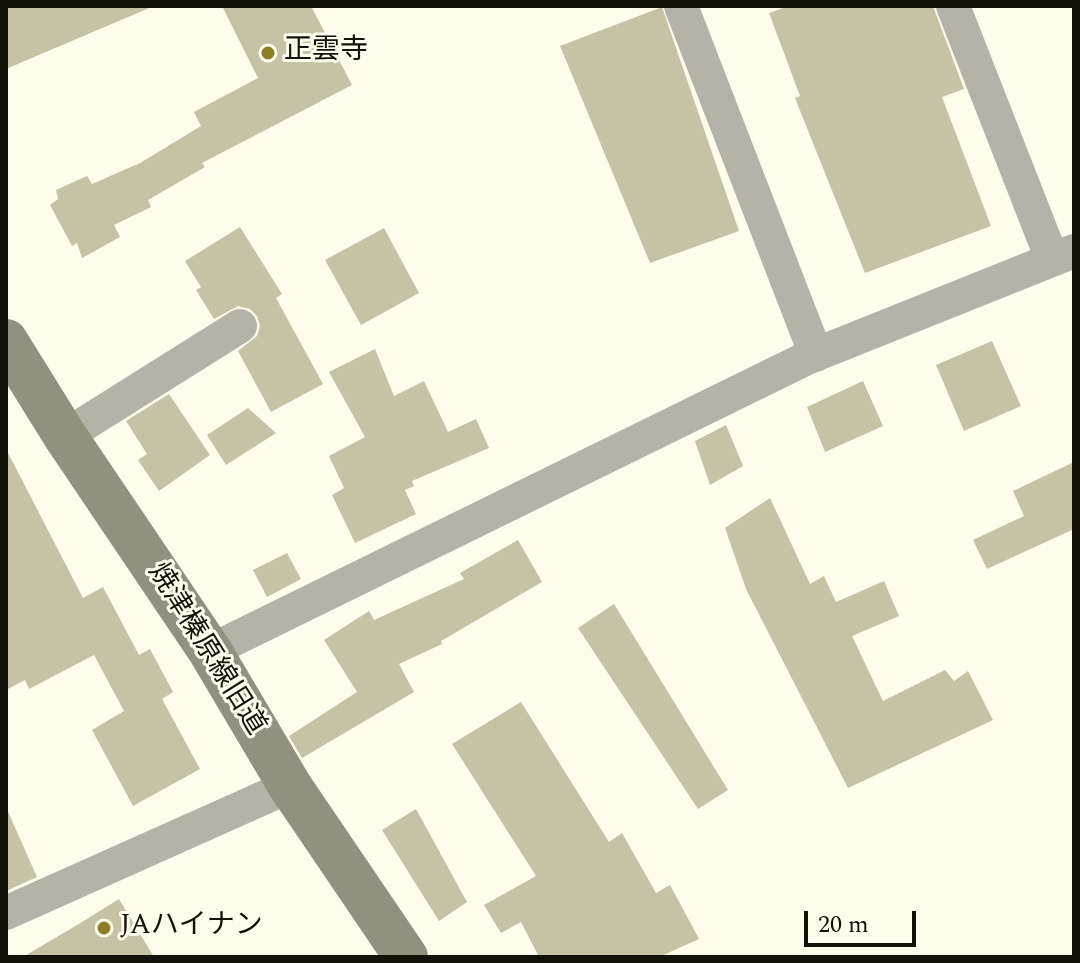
<!DOCTYPE html>
<meta charset="utf-8">
<style>
body{margin:0}
#map{position:relative;width:1080px;height:963px;overflow:hidden;background:#fefceb;font-family:Spectral,serif}
canvas{display:block}
.frame{position:absolute;inset:0;border:8px solid #141309;pointer-events:none}
.scale{position:absolute;left:804px;top:911px;width:112px;height:36px;box-sizing:border-box;border:4px solid #141309;border-top:0;padding-left:10px;font-size:24px;line-height:28px;white-space:nowrap;color:#141309;-webkit-text-stroke:6px #fefceb;paint-order:stroke}
</style>
<div id="map">
<canvas width="1080" height="963"></canvas>
<div class="frame"></div>
<div class="scale">20 m</div>
</div>
<script>
const ctx = document.querySelector('canvas').getContext('2d');
ctx.lineJoin = 'round';
function paint(path, color) { ctx.fillStyle = color; ctx.fill(path, 'evenodd'); }
function stroke(path, color, width, dash) { ctx.strokeStyle = color; ctx.lineWidth = width; ctx.lineCap = dash ? 'butt' : 'round'; ctx.setLineDash(dash || []); ctx.stroke(path); }
function label(font, color, halo, rows, align = 'center') {
  ctx.font = font + ' Spectral,"Noto Sans JP",serif'; ctx.lineWidth = 6; ctx.setLineDash([]); ctx.textBaseline = 'middle'; ctx.strokeStyle = halo; ctx.fillStyle = color; for (const [text, x, y, turn = 0] of rows) {
    ctx.save(); ctx.translate(x, y); ctx.rotate((+turn || 0) * Math.PI / 180); ctx.textAlign = isNaN(turn) ? turn : align; if (halo) ctx.strokeText(text, 0, 0); ctx.fillText(text, 0, 0); ctx.restore();
  }
}
const building = new Path2D(`
 M 6,6 L 154,6 L 6,69 Z
 M 222,6 L 311,6 L 352,85 L 202,163 L 205,167 L 148,200 L 151,207 L 114,225 L 120,237 L 82,258 L 77,243 L 72,246 L 50,205 L 58,199 L 56,190 L 87,176 L 92,184 L 140,163 L 201,126 L 194,112 L 258,78 Z
 M 789,6 L 933,6 L 964,89 L 942,97 L 991,226 L 865,273 L 795,98 L 800,96 L 769,13 Z
 M 662,7 L 739,231 L 650,263 L 560,46 Z
 M 240,227 L 282,294 L 276,298 L 323,384 L 271,412 L 238,351 L 257,336 L 260,326 L 257,316 L 250,309 L 238,306 L 214,319 L 196,290 L 201,287 L 185,261 Z
 M 384,228 L 419,293 L 361,325 L 325,260 Z
 M 992,341 L 1021,406 L 964,431 L 936,365 Z
 M 375,349 L 394,396 L 424,381 L 448,432 L 476,419 L 489,448 L 412,481 L 414,486 L 405,490 L 416,514 L 355,543 L 332,495 L 344,488 L 329,456 L 365,437 L 329,372 Z
 M 863,381 L 883,426 L 825,452 L 807,407 Z
 M 169,394 L 210,455 L 159,491 L 138,460 L 147,454 L 126,421 Z
 M 248,408 L 276,433 L 226,465 L 207,435 Z
 M 726,425 L 743,466 L 710,485 L 695,441 Z
 M 6,449 L 83,598 L 103,587 L 139,655 L 150,649 L 173,692 L 162,699 L 200,769 L 133,806 L 92,730 L 124,711 L 94,655 L 29,689 L 25,680 L 6,690 Z
 M 1074,462 L 1074,529 L 987,569 L 973,540 L 1024,516 L 1013,491 Z
 M 770,498 L 810,584 L 824,576 L 836,602 L 884,581 L 899,616 L 852,636 L 883,701 L 945,670 L 954,681 L 968,671 L 993,720 L 848,788 L 746,589 L 725,528 Z
 M 518,540 L 542,582 L 441,641 L 442,644 L 399,664 L 414,692 L 302,758 L 289,736 L 357,692 L 324,640 L 369,611 L 374,620 L 464,579 L 460,573 Z
 M 287,553 L 301,579 L 267,597 L 253,570 Z
 M 614,604 L 728,790 L 698,809 L 578,628 Z
 M 521,702 L 609,842 L 622,833 L 656,893 L 670,885 L 699,939 L 659,957 L 539,957 L 521,922 L 501,933 L 484,905 L 536,876 L 452,744 Z
 M 6,807 L 37,877 L 6,891 Z
 M 416,809 L 467,902 L 439,921 L 382,830 Z
 M 119,899 L 154,957 L 23,957 L 82,922 Z`);
const street = new Path2D(`
 M 681,6 L 816,355
 M 953,6 L 1052,259
 M 65,436 L 240,326
 M 210,651 L 807,358 L 1074,251
 M 6,913 L 290,786`);
const secondary = new Path2D(`
 M 6,341 L 65,436 L 210,651 L 290,786 L 406,957`);
const markers = [
 [268,53,8,"#8c7e25"],
 [104,928,8,"#8c7e25"]
];
const poiNames = [
 ["正雲寺",284,53],
 ["JAハイナン",120,928]
];
const streetNames = [
 ["焼津榛原線旧道",205,650,58]
];
paint(building, '#c6c2a6');
stroke(street, '#b4b3a7', 34);
stroke(secondary, '#92907e', 44);
for (const [x, y, r, color] of markers) { const dot = new Path2D(); dot.arc(x, y, r, 0, 2 * Math.PI); ctx.fillStyle = color; ctx.fill(dot); stroke(dot, '#fefceb', 3); }
label('28px', '#141309', '#fefceb', poiNames, 'left');
label('28px', '#141309', '#fefceb', streetNames);
</script>
